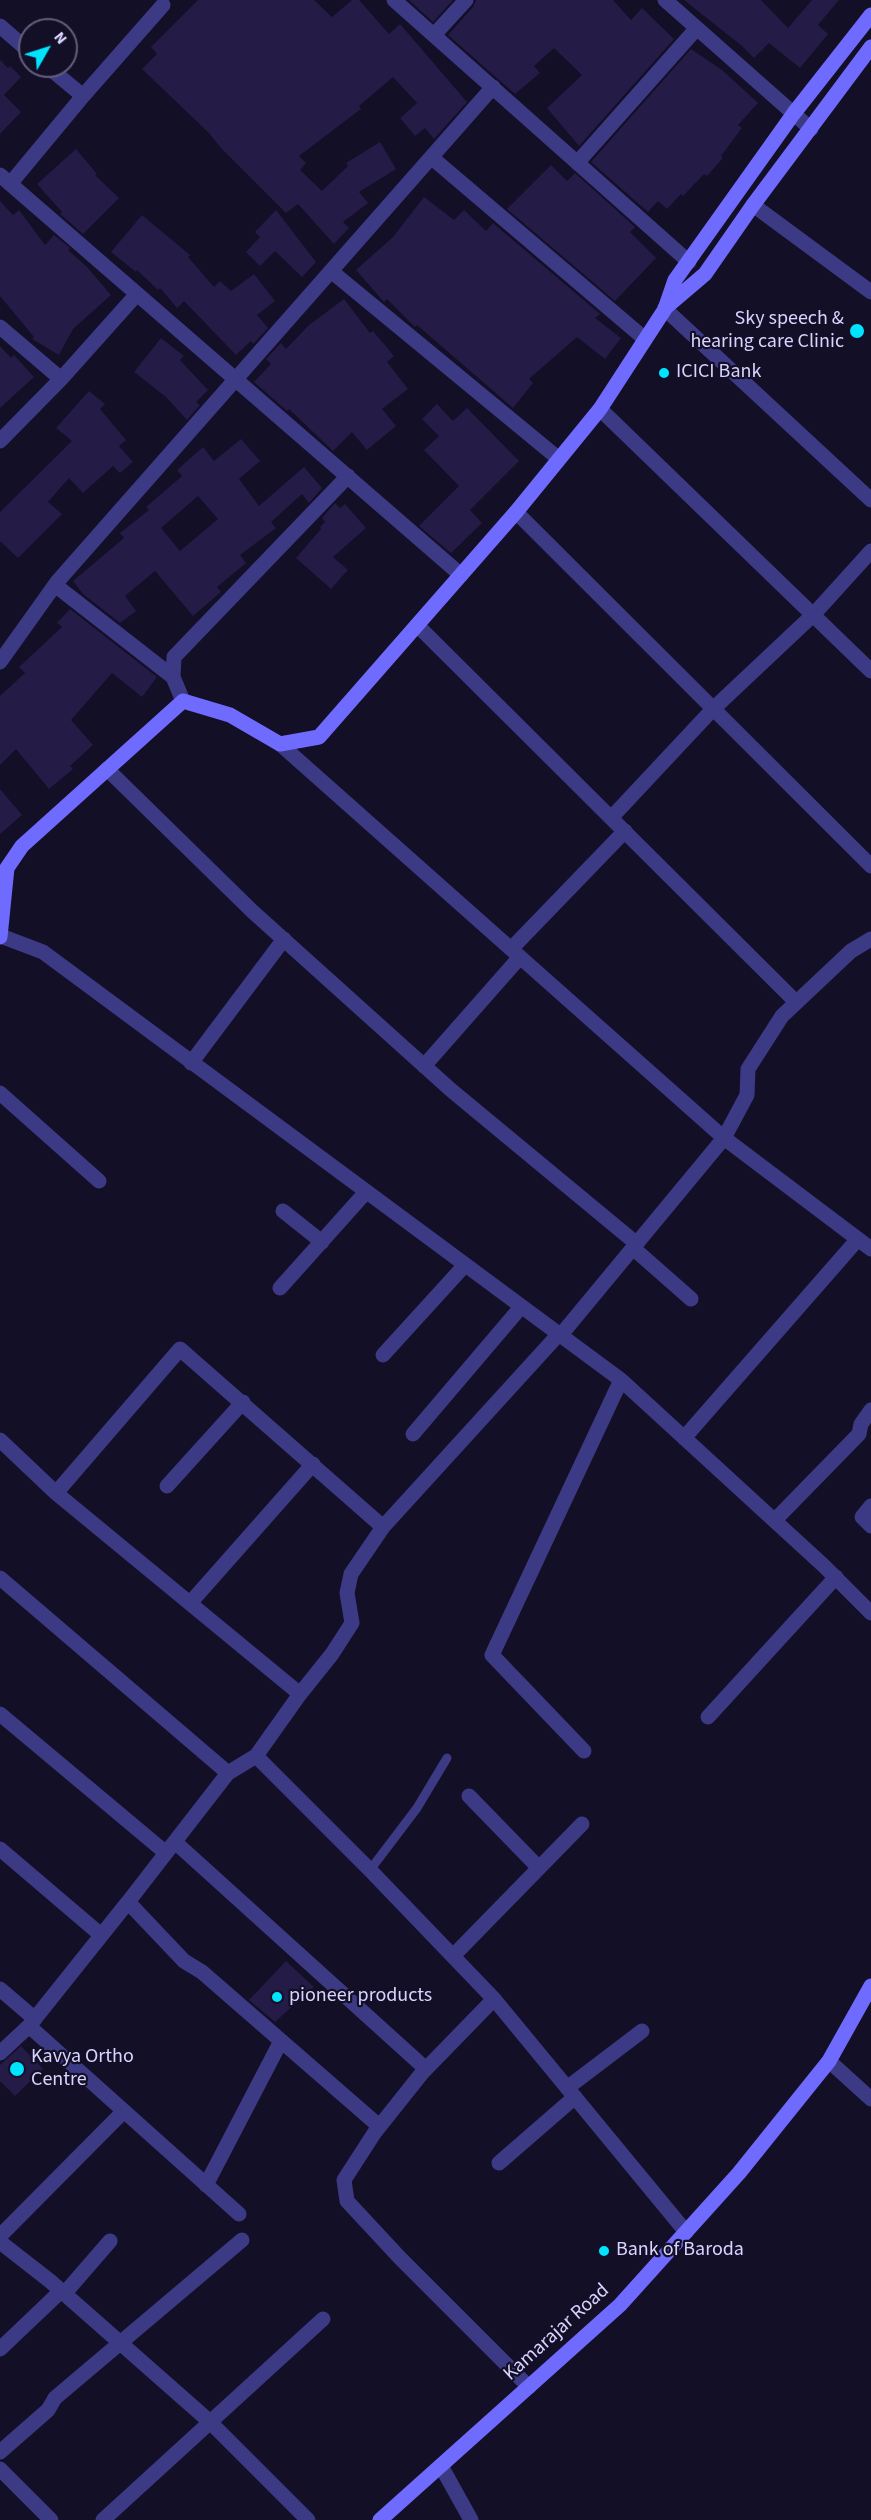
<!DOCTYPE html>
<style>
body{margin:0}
#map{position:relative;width:871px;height:2520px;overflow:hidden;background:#130f26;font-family:"Source Sans 3",sans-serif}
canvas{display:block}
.north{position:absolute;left:18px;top:18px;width:60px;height:60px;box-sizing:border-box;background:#130f26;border:2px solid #625e7d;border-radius:50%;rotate:51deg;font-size:16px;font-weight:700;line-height:24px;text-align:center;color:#d9d4ff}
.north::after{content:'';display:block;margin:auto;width:21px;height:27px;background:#00e5ff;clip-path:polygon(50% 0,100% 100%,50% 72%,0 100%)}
</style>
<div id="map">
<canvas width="871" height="2520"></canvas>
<div class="north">N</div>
</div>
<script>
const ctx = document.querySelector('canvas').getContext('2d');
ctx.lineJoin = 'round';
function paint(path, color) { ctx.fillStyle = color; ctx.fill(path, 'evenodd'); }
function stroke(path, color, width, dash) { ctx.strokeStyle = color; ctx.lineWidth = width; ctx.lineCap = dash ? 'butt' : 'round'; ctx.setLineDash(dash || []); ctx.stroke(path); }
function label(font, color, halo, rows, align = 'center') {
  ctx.font = font + ' "Source Sans 3",sans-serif'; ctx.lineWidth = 4.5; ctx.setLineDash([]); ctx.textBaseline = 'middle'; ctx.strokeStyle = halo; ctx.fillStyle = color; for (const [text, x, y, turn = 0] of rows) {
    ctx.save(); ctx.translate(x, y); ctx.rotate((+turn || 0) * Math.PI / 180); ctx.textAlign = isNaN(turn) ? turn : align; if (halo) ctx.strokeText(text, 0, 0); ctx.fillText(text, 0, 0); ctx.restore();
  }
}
const building = new Path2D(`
 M 198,0 L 314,0 L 332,17 L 352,0 L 359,0 L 389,34 L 400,24 L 467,102 L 434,139 L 425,128 L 415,136 L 400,118 L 417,103 L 393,77 L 359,106 L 361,109 L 299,156 L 306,163 L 300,170 L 322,191 L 348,166 L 346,163 L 380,142 L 396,169 L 359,192 L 368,203 L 343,222 L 349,228 L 334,244 L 298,204 L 286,213 L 220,147 L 209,133 L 142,69 L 157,54 L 151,47 Z
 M 409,0 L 453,0 L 433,22 Z
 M 476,0 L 613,0 L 631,20 L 642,8 L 674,39 L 579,146 L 547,108 L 582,75 L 554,48 L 534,66 L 540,73 L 515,94 L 448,35 L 473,7 Z
 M 684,0 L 761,0 L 788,28 L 812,0 L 839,0 L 818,25 L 828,34 L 800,68 L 769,43 L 754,58 L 742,46 Z
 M 691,49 L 722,70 L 758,103 L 738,125 L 742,128 L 721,156 L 723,158 L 707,176 L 704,174 L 683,196 L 681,194 L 667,209 L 658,201 L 648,212 L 591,162 Z
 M 0,60 L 8,68 L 10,66 L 21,77 L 4,95 L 21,112 L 0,134 Z
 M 76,149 L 97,174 L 95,175 L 119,198 L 83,234 L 60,214 L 62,212 L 37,184 Z
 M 551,165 L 567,181 L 575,173 L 635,227 L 630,232 L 656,258 L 615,301 L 507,209 Z
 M 424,197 L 454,220 L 464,210 L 486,231 L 493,223 L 600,314 L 595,318 L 621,338 L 605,359 L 577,337 L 529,379 L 533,383 L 513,408 L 417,325 L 415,327 L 387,299 L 384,302 L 356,270 L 393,237 Z
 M 0,201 L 13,215 L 19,210 L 45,245 L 54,235 L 70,248 L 68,250 L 87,267 L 111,295 L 73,329 L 59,355 L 32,339 L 34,337 L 0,296 Z
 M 276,210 L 316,262 L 302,277 L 275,251 L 260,266 L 246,252 L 260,237 L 255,232 Z
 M 142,215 L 190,255 L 188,257 L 214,287 L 220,281 L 231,291 L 254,274 L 275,301 L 257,315 L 268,328 L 253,344 L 251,341 L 236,355 L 184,301 L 177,308 L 160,288 L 158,290 L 137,270 L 136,272 L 111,252 Z
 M 344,299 L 370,333 L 373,331 L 394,356 L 387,362 L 408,389 L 382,409 L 396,426 L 367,450 L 352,432 L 333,451 L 289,409 L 287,411 L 254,382 L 271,364 L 266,359 L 281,343 L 286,349 L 309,325 Z
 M 161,338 L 184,356 L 180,360 L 208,390 L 196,402 L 200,405 L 187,420 L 166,397 L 134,372 Z
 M 0,346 L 11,358 L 14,355 L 34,377 L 0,408 Z
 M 89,391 L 105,404 L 100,409 L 126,440 L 119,446 L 133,462 L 120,473 L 113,466 L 83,493 L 69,478 L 48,502 L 62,514 L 18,558 L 0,541 L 0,512 L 72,441 L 56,428 Z
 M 437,404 L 453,421 L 467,408 L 519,461 L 470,510 L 482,523 L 451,553 L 419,526 L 459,486 L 424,450 L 439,436 L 422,419 Z
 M 241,439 L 260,461 L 239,479 L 259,506 L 304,467 L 322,488 L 309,503 L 302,494 L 271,522 L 276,528 L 240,555 L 246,563 L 217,587 L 221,592 L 193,616 L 155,571 L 125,596 L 136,611 L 120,623 L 83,594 L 73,581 L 124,538 L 120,533 L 149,510 L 146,507 L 182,476 L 177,470 L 203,447 L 214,461 ZM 198,496 L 218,519 L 180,551 L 161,528 Z
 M 335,503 L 340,508 L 345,504 L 366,528 L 333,557 L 348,570 L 331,589 L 296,558 L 321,529 L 320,527 L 325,522 L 322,518 Z
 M 70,609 L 157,677 L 142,697 L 112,673 L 71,720 L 93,745 L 70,766 L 73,769 L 49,789 L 16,749 L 0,765 L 0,696 L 25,673 L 19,667 L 62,627 L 57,623 Z
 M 0,789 L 22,815 L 0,834 Z
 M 286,1961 L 314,1987 L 275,2022 L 249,2000 Z
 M 21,2046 L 43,2069 L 15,2096 L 0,2081 L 0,2065 Z`);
const lane = new Path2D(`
 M 370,1870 L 417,1808 L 447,1758`);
const street = new Path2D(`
 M 394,0 L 689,262
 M 665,0 L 811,129
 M 0,26 L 30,52
 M 434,35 L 466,0
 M 47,66 L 83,96 L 163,5
 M 431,157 L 645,339
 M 577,163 L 697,28
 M 0,175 L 461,575
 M 10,184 L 83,96
 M 753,205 L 871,292
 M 331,271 L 559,459
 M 665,309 L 871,500
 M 0,327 L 61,379 L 0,441
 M 61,379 L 137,294
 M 600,409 L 871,671
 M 516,512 L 871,866
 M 55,585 L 173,677
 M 417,625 L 796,1002
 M 0,662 L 57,582 L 493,87
 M 183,701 L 173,677 L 174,657 L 348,476
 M 280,744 L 724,1138 L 871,1249
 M 107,769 L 252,911 L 451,1090 L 637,1244
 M 611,818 L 713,709 L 814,614 L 871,551
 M 1,936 L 43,952 L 621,1380 L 824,1566 L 871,1613
 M 511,949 L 625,831
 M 191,1063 L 284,939
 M 424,1066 L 520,957
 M 0,1093 L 99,1181
 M 283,1211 L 322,1242
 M 633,1248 L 691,1299
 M 280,1288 L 366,1192
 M 560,1336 L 724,1138 L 747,1095 L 748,1069 L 782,1016 L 851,951 L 871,939
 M 383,1355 L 465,1265
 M 413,1434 L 521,1307
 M 684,1438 L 858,1239
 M 0,1440 L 56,1493 L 300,1694 L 256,1756 L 228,1773 L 128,1902
 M 167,1486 L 243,1402
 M 56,1493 L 180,1349 L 383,1527
 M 871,1506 L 862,1517 L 871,1526
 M 775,1520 L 859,1434 L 861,1424 L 871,1410
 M 0,1578 L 228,1773
 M 191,1602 L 313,1464
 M 300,1694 L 332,1654 L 352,1623 L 347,1593 L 351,1574 L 383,1527 L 558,1335
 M 0,1714 L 166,1853
 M 708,1717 L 836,1577
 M 584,1751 L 492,1655 L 621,1380
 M 256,1756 L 370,1870 L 494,1999
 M 469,1796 L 539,1868
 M 175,1842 L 426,2069
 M 0,1849 L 101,1935
 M 453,1956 L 582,1824
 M 0,1989 L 35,2019
 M 29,2026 L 239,2214
 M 0,2053 L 29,2026 L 128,1902 L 184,1961 L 202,1972 L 379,2126
 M 829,2061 L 871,2099
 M 567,2088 L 642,2031
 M 499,2163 L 575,2097
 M 206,2185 L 281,2041
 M 0,2236 L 124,2111
 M 0,2242 L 50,2281 L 209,2421 L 308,2520
 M 64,2294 L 110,2241
 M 0,2349 L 61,2291
 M 529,2387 L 400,2258 L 347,2201 L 344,2180 L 375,2132 L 422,2073 L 494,1999 L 686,2232
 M 0,2452 L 48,2410 L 55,2398 L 242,2240
 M 441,2466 L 471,2520
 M 0,2469 L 51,2520
 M 103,2520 L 323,2319`);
const secondary = new Path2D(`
 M 665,308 L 705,274 L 753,205 L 871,47
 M 0,937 L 7,868 L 22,846 L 183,701 L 230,715 L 280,744 L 319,737 L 516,512 L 600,409 L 665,309 L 675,280 L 794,113 L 871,15
 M 380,2520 L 620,2305 L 739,2173 L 829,2061 L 871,1986`);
const markers = [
 [857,331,8,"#00e5ff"],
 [664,373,6,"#00e5ff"],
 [277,1997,6,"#00e5ff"],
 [17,2069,8,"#00e5ff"],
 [604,2251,6,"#00e5ff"]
];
const poiNames = [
 ["Sky speech &",844,320,"right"],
 ["hearing care Clinic",844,343,"right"],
 ["ICICI Bank",676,373],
 ["pioneer products",289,1997],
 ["Kavya Ortho",31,2058],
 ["Centre",31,2081],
 ["Bank of Baroda",616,2251]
];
const streetNames = [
 ["Kamarajar Road",557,2333,-42]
];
paint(building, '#241b47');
stroke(lane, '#3d3a85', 9);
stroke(street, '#3d3a85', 15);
stroke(secondary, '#6f6bff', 15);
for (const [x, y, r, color] of markers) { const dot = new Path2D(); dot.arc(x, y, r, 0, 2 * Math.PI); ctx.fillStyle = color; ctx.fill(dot); stroke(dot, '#130f26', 2); }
label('20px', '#d9d4ff', '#130f26', poiNames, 'left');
label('20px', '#d9d4ff', '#130f26', streetNames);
</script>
